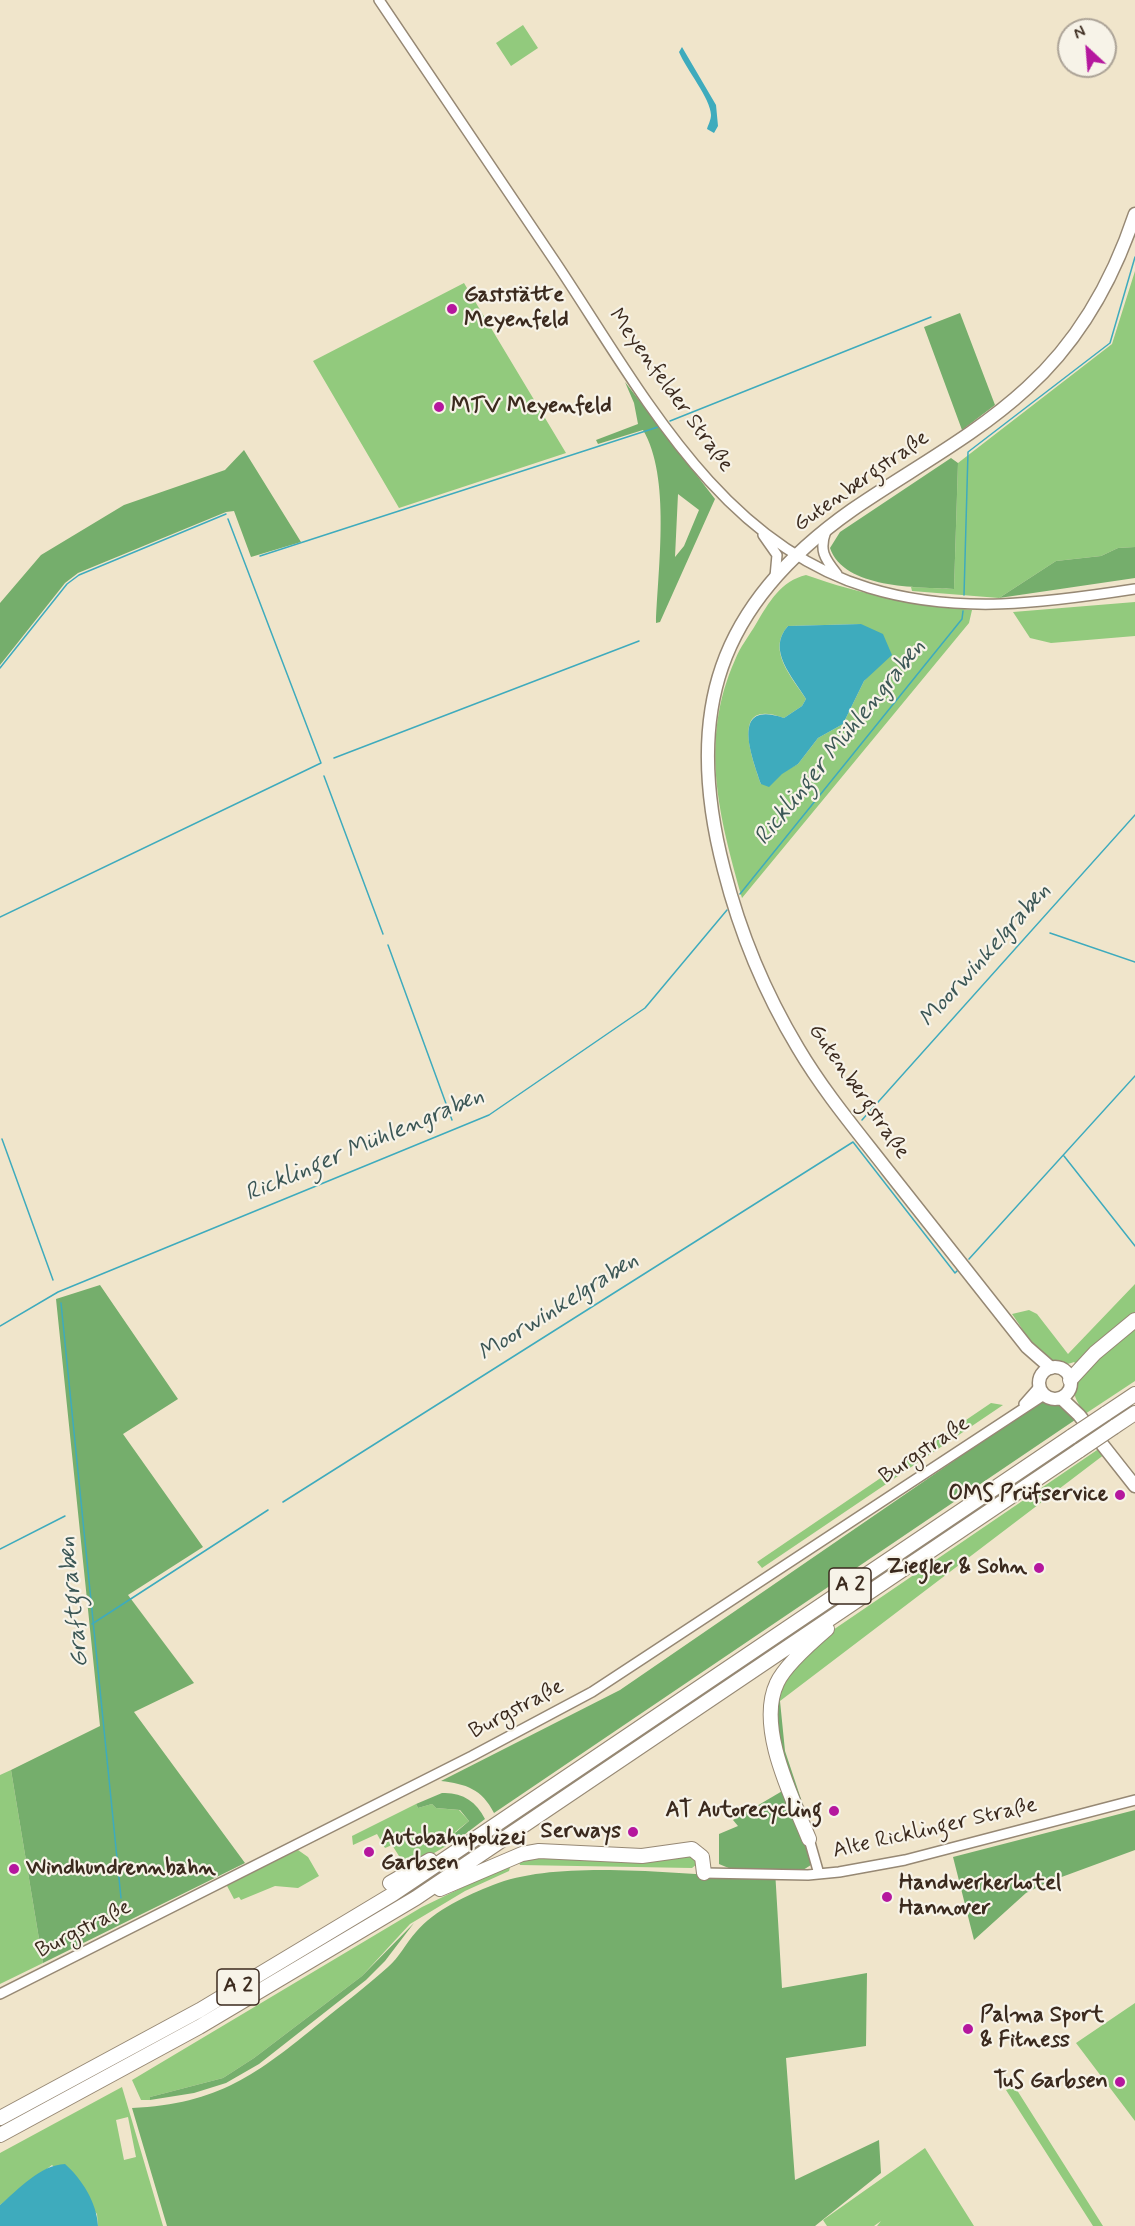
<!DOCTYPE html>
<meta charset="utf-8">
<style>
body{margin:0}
#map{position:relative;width:1135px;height:2226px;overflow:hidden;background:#f0e5cb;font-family:Mynerve,sans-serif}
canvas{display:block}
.north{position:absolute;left:1057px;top:18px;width:60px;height:60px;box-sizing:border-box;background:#f7f3e8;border:2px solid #aca397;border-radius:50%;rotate:334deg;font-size:16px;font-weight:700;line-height:24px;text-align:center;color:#3b2a1e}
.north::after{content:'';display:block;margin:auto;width:21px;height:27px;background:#b5179e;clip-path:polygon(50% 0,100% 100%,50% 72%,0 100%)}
</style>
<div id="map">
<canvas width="1135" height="2226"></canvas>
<div class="north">N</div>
</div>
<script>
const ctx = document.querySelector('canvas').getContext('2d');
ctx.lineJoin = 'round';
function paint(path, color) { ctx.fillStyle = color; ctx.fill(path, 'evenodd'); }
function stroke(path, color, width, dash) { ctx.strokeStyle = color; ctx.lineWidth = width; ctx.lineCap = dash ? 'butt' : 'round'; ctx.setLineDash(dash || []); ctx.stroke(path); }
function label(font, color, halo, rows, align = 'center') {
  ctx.font = font + ' Mynerve,sans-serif'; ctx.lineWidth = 4.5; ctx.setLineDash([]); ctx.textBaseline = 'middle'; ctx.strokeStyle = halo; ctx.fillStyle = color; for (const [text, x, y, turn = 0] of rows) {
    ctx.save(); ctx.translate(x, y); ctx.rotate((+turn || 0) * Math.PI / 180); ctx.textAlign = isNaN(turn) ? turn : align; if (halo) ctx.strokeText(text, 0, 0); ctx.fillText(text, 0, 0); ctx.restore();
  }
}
const green = new Path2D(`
 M 523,25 L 538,48 L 511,66 L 496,43 Z
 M 1135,271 L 1135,547 L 1118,548 L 1101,556 L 1056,561 L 999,598 L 912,591 L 911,587 L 954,589 L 958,463 L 1112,344 Z
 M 464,283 L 566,453 L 399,508 L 313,361 Z
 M 806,575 C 862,595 913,604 972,610 L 969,623 L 742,898 C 719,816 699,741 735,660 C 740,647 749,636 756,624 C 769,602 781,581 806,575 ZM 861,624 L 871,673 L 864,681 L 843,724 L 818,738 L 798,764 L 761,784 C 752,758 729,697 784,718 L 802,706 L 806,699 C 792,677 766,650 788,626 Z
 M 1135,602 L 1135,636 L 1051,643 L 1030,638 L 1013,612 Z
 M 1135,1284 L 1135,1381 L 1085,1414 C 1074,1398 1068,1386 1081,1369 L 1074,1362 C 1044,1374 1027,1334 1012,1314 L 1029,1310 L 1037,1314 L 1068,1354 Z
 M 991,1403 L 1003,1405 L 762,1568 L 757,1562 Z
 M 1100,1448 L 1105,1454 L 780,1701 L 776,1699 L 784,1680 L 833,1630 Z
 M 11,1770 L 43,1963 L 0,1984 L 0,1775 Z
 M 416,1804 L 418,1808 L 432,1804 L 436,1808 L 459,1810 L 469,1821 L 455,1832 L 460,1838 L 410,1867 L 399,1856 L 392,1845 L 385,1848 L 377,1834 L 353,1845 L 352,1836 Z
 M 298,1850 L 308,1857 L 319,1876 L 298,1888 L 275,1886 L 241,1900 L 239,1897 L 234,1899 L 226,1884 Z
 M 693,1854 L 697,1864 L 692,1868 L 520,1865 L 519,1862 L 539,1857 Z
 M 511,1864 L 509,1871 L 465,1891 L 410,1924 L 362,1976 L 254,2058 L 223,2078 L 150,2097 L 150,2100 L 141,2100 L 132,2080 L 422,1907 Z
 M 1135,2003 L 1135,2121 L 1076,2043 Z
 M 122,2087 L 163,2226 L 98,2226 L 97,2214 L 52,2165 L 0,2205 L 0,2153 ZM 128,2117 L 136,2157 L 124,2160 L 116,2120 Z
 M 1015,2087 L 1103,2226 L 1093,2226 L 1006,2090 Z
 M 925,2148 L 974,2226 L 877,2226 L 881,2221 L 874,2226 L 827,2226 L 823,2220 Z`);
const forest = new Path2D(`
 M 960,313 L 995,405 L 962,430 L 924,327 Z
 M 625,382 L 715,499 L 660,622 L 656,623 C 658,567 671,477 643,430 L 598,444 L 596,440 L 638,424 L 634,403 ZM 678,494 L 699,510 L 684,546 L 675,557 Z
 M 244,450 L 301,542 L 251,557 L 234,511 L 226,512 L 78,573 L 65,583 L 0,665 L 0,603 L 41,555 L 124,505 L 225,470 Z
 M 951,458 L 958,463 L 954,589 C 917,587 844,589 830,548 L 840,532 Z
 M 1135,547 L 1135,578 L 999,598 L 1056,561 L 1101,556 L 1118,548 Z
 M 100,1285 L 178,1399 L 123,1434 L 203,1547 L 128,1595 L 194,1683 L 134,1712 L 245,1863 L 43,1963 L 11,1770 L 100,1726 L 56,1299 Z
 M 1041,1401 L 1060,1405 L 1075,1420 L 494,1813 C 482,1789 466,1784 441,1781 L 620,1690 Z
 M 776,1699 L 780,1701 L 785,1751 L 815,1841 L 811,1865 L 803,1870 L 775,1870 L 782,1988 L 867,1973 L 866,2046 L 786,2058 L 795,2180 L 879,2140 L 881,2173 L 815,2226 L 167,2226 L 132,2108 C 219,2104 257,2074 321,2022 C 343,2004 367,1986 388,1967 C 399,1958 406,1943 416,1932 C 435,1910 467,1895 493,1885 C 554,1860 665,1873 732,1876 L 731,1869 L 719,1864 L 719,1834 L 738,1826 L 733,1820 L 784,1790 L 775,1718 Z
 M 442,1793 C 462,1792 476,1801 485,1819 L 460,1838 L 455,1833 L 469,1821 L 460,1810 L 436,1808 L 432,1804 L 418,1808 L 416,1804 Z
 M 1135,1810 L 1135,1850 L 1048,1882 L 1026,1893 L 974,1940 L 953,1857 Z
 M 414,1923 L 385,1961 L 366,1980 L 259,2064 L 226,2083 L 194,2093 L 150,2100 L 150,2097 L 223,2078 L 254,2058 L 362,1976 Z`);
const water = new Path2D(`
 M 682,47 L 716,105 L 718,126 L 714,133 L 707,129 C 708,125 711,120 711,115 C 711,99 686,69 679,52 Z
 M 861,624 L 883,634 L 892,655 L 864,681 L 843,724 L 818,738 L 798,764 L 782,774 L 769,787 L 761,784 C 752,757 729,699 784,718 L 802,706 L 806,699 C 793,677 766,650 788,626 Z
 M 65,2164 C 82,2179 97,2203 98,2226 L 0,2226 L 0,2205 C 19,2189 40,2165 65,2164 Z`);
const stream = new Path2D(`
 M 670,421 L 931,317
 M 260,556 L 658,427
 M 964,595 L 968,452 L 1110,343 L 1135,257
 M 0,668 L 67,584 L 79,575 L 226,514
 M 334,758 L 639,641
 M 324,776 L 383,934
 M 740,894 L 962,619 L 963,611
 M 0,917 L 321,763 L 228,519
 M 1050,933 L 1135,962
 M 388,945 L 452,1120
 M 862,1120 L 1135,815
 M 2,1139 L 53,1280
 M 1064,1156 L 1135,1246
 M 969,1259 L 1135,1076
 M 61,1303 L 121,1898
 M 0,1326 L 58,1292 L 489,1115 L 645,1008 L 727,910
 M 283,1502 L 853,1142 L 955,1273 L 958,1270
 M 0,1549 L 65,1516
 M 92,1624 L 268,1510`);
const minor = new Path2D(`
 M 379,0 C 437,86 494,172 552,257 C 636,381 715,542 869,588 C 958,615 1045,603 1135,589
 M 826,531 C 819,550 824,558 837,574
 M 763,535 L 777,555 L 775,577
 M 1024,1404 L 1039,1387
 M 809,1839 L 819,1874
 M 704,1873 L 808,1875 L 839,1872 L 905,1860 L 1135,1800
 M 0,1994 L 472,1756 L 592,1692 L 1044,1395`);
const major = new Path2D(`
 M1039 1383a16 16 0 1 1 32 0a16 16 0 1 1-32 0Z
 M 1051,1368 L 1027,1347 L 1008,1323 C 968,1272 928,1222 888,1171 C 857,1131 824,1092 798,1048 C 765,993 740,933 724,870 C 683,713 717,605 852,510 C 910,470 975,436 1027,388 C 1079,341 1113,280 1135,214
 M 1061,1398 L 1079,1415 L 1135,1486`);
const highway = new Path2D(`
 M 1070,1380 L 1095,1353 L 1135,1320
 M 1105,1414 L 1135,1394
 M 1114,1427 L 1135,1413
 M 809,1839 C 792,1797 756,1727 777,1683 C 784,1667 813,1641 827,1629
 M 390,1883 L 430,1860
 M 440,1889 L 522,1854 L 539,1851 L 642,1856 L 692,1849 L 702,1857 L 704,1873
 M 0,2118 L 200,2010 L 393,1894 L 1072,1436
 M 0,2135 L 199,2027 L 416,1898 L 1080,1450`);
const highwayBridge = new Path2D(`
 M 1072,1436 L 1105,1414
 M 1080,1450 L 1114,1427`);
const markers = [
 [452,309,6,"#b5179e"],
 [439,407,6,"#b5179e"],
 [1120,1495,6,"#b5179e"],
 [1039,1568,6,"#b5179e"],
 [834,1811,6,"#b5179e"],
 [633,1832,6,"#b5179e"],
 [369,1852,6,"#b5179e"],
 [14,1869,6,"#b5179e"],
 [887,1897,6,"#b5179e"],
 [968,2029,6,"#b5179e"],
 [1120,2082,6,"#b5179e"]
];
const shields = [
 [850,1586,42],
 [238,1987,42]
];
const shieldNames = [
 ["A 2",850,1586],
 ["A 2",238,1987]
];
const poiNames = [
 ["Gaststätte",464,296],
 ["Meyenfeld",464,321],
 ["MTV Meyenfeld",451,407],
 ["OMS Prüfservice",1108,1495,"right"],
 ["Ziegler & Sohn",1027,1568,"right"],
 ["AT Autorecycling",822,1811,"right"],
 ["Serways",621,1832,"right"],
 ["Autobahnpolizei",381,1839],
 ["Garbsen",381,1864],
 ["Windhundrennbahn",26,1869],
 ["Handwerkerhotel",899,1884],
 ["Hannover",899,1909],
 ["Palma Sport",980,2016],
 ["& Fitness",980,2041],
 ["TuS Garbsen",1108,2082,"right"]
];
const streetNames = [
 ["Meyenfelder Straße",670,391,54],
 ["Gutenbergstraße",862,482,-35],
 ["Gutenbergstraße",858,1092,55],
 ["Burgstraße",925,1451,-34],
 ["Burgstraße",517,1710,-28],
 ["Alte Ricklinger Straße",935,1829,-13],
 ["Burgstraße",84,1930,-27]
];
const waterNames = [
 ["Ricklinger Mühlengraben",841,743,-51],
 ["Moorwinkelgraben",986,956,-48],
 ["Ricklinger Mühlengraben",365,1146,-23],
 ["Moorwinkelgraben",559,1308,-32],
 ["Graftgraben",75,1602,-96]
];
paint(green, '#92ca7d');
paint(forest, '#75ae6c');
paint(water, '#3eabbd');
stroke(stream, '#3eabbd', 1.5);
stroke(minor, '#968874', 12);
stroke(major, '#968874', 15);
stroke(highway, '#968874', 16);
stroke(minor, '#fff', 9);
stroke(major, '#fff', 12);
stroke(highway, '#fff', 14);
stroke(highwayBridge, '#968874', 16, []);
stroke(highwayBridge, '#fff', 14);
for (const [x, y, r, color] of markers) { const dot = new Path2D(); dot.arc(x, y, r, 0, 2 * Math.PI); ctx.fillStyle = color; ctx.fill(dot); stroke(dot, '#f7f3e8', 2); }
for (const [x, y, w] of shields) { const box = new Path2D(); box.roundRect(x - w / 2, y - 18, w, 36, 4.5); ctx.fillStyle = '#f7f3e8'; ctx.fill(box); stroke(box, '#3b2a1e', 1.5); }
label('bold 21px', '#3b2a1e', null, shieldNames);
label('bold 22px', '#3b2a1e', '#f7f3e8', poiNames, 'left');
label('22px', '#3b2a1e', '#f7f3e8', streetNames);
label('italic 24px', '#3c5756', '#f7f3e8', waterNames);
</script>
